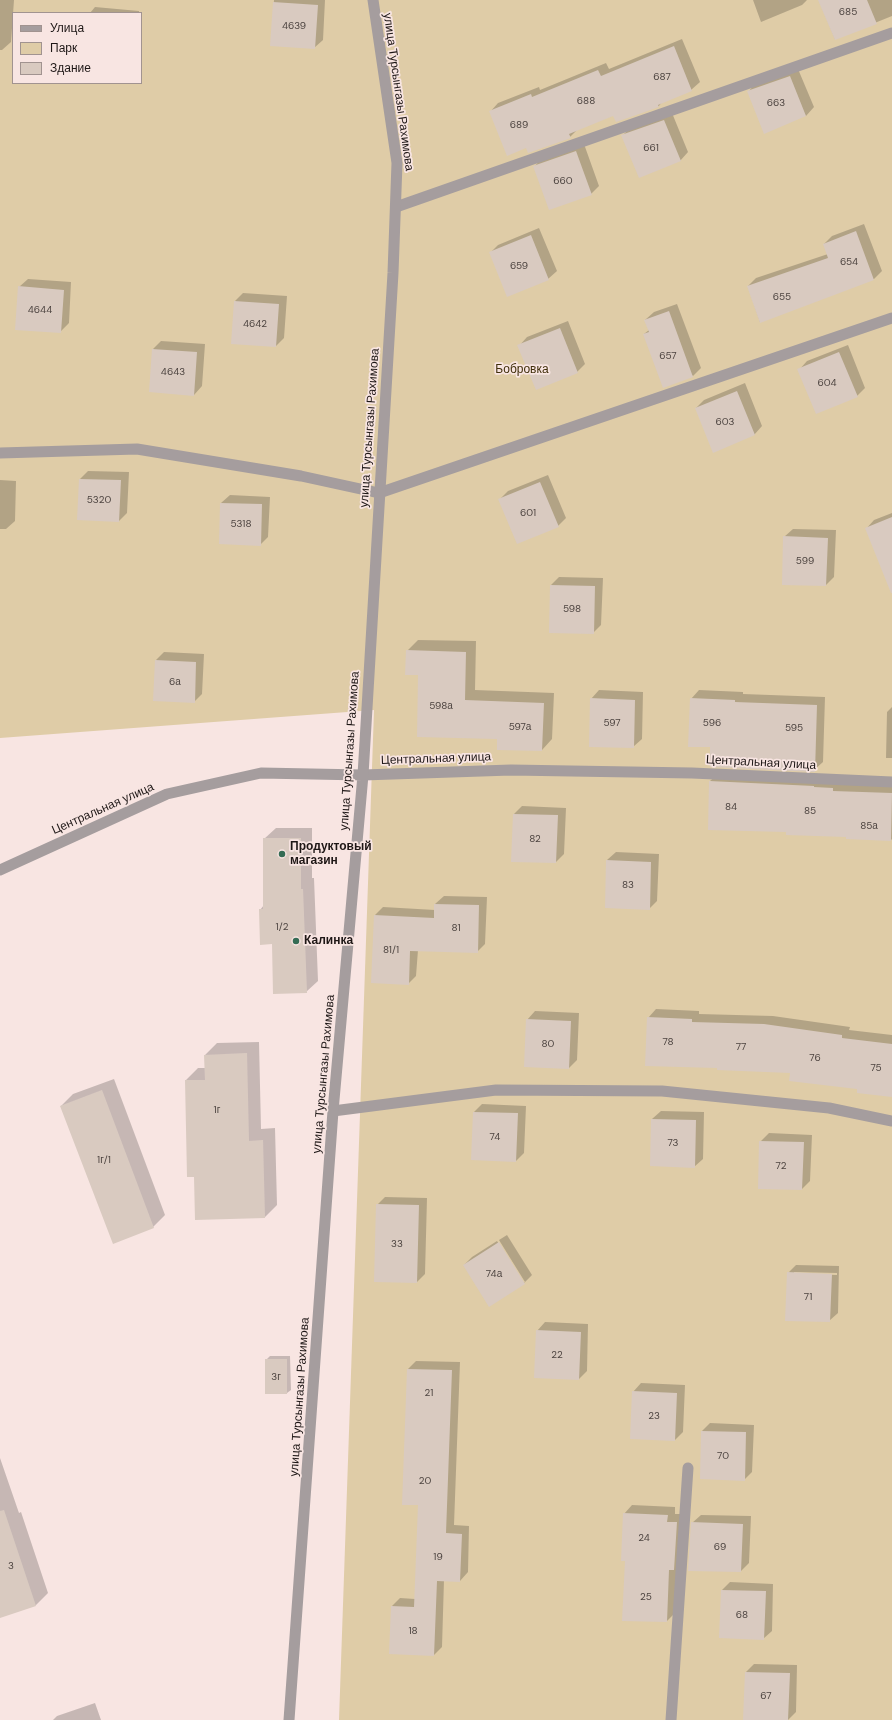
<!DOCTYPE html>
<meta charset="utf-8">
<style>
body{margin:0}
#map{position:relative;width:892px;height:1720px;overflow:hidden;background:#f8e5e2;font-family:"DM Sans",sans-serif}
canvas{display:block}
.legend{position:absolute;left:12px;top:12px;width:130px;height:72px;box-sizing:border-box;background:#f8e5e2;border:1px solid #a19390;margin:0;padding:5px 7px;list-style:none;font-size:12px;color:#1e1716}
.legend li{display:flex;align-items:center;gap:8px;height:20px}
.legend b{width:20px;border:1px solid #a19390}
</style>
<div id="map">
<canvas width="892" height="1720"></canvas>
<ul class="legend">
<li><b style="height:5px;background:#a59d9e"></b>Улица</li>
<li><b style="height:11px;background:#dfcca7"></b>Парк</li>
<li><b style="height:11px;background:#d9cac0"></b>Здание</li>
</ul>
</div>
<script>
const ctx = document.querySelector('canvas').getContext('2d');
ctx.lineJoin = 'round';
function paint(path, color) { ctx.fillStyle = color; ctx.fill(path, 'evenodd'); }
function stroke(path, color, width, dash) { ctx.strokeStyle = color; ctx.lineWidth = width; ctx.lineCap = dash ? 'butt' : 'round'; ctx.setLineDash(dash || []); ctx.stroke(path); }
function label(font, color, halo, rows, align = 'center') {
  ctx.font = font + ' "DM Sans",sans-serif'; ctx.lineWidth = 3.5; ctx.setLineDash([]); ctx.textBaseline = 'middle'; ctx.strokeStyle = halo; ctx.fillStyle = color; for (const [text, x, y, turn = 0] of rows) {
    ctx.save(); ctx.translate(x, y); ctx.rotate((+turn || 0) * Math.PI / 180); ctx.textAlign = isNaN(turn) ? turn : align; if (halo) ctx.strokeText(text, 0, 0); ctx.fillText(text, 0, 0); ctx.restore();
  }
}
const green = new Path2D(`
 M 0,0 L 892,0 L 892,1720 L 339,1720 L 374,710 L 0,738 ZM 13,13 L 141,13 L 141,83 L 13,83 Z`);
const shadow = new Path2D(`
 M 0,0 L 14,0 L 11,42 L 2,50 L 0,50 Z
 M 274,0 L 325,0 L 323,40 L 314,48 L 271,45 Z
 M 753,0 L 807,0 L 802,5 L 761,22 Z
 M 819,0 L 892,0 L 892,16 L 835,39 Z
 M 95,7 L 139,11 L 139,13 L 90,13 Z
 M 682,39 L 700,82 L 691,90 L 663,101 L 658,107 L 614,115 L 578,129 L 570,137 L 527,147 L 490,112 L 498,103 L 539,87 L 540,90 L 606,63 L 609,69 Z
 M 798,69 L 814,107 L 806,116 L 748,92 L 756,83 Z
 M 672,113 L 688,152 L 680,161 L 622,136 L 631,127 Z
 M 584,144 L 599,186 L 591,194 L 534,167 L 542,158 Z
 M 864,224 L 882,271 L 874,279 L 760,322 L 748,286 L 756,278 L 828,254 L 824,244 L 832,236 Z
 M 539,228 L 557,271 L 548,279 L 490,253 L 498,245 Z
 M 28,279 L 71,282 L 69,323 L 60,332 L 19,287 Z
 M 243,293 L 287,296 L 284,338 L 276,346 L 235,301 Z
 M 677,304 L 701,368 L 693,376 L 644,334 L 649,330 L 645,320 L 654,312 Z
 M 568,321 L 585,364 L 577,372 L 519,346 L 527,337 Z
 M 161,341 L 205,344 L 202,386 L 194,395 L 153,349 Z
 M 848,345 L 865,388 L 857,396 L 799,370 L 807,361 Z
 M 745,383 L 762,426 L 754,435 L 696,408 L 704,400 Z
 M 88,471 L 129,472 L 127,513 L 119,521 L 80,479 Z
 M 548,475 L 566,518 L 558,526 L 499,500 L 508,491 Z
 M 0,480 L 16,481 L 15,521 L 6,529 L 0,529 Z
 M 230,495 L 270,497 L 268,537 L 260,545 L 220,543 L 221,503 Z
 M 892,513 L 892,568 L 866,529 L 874,520 Z
 M 793,529 L 836,530 L 834,577 L 826,585 L 783,584 L 784,537 Z
 M 559,577 L 603,578 L 601,625 L 593,633 L 551,585 Z
 M 418,640 L 476,641 L 475,690 L 554,693 L 552,739 L 542,750 L 498,738 L 419,674 L 407,651 Z
 M 164,652 L 204,654 L 202,694 L 194,702 L 156,660 Z
 M 599,690 L 643,692 L 642,739 L 633,747 L 591,699 Z
 M 699,690 L 743,692 L 743,694 L 825,697 L 823,762 L 814,770 L 711,746 L 691,699 Z
 M 892,707 L 892,758 L 886,758 L 887,712 Z
 M 719,773 L 892,785 L 892,839 L 891,840 L 847,836 L 710,781 Z
 M 522,806 L 566,808 L 564,854 L 556,862 L 513,861 L 514,814 Z
 M 276,828 L 312,828 L 312,878 L 314,878 L 318,981 L 306,992 L 273,943 L 260,910 L 264,905 L 264,839 Z
 M 616,852 L 659,854 L 657,901 L 649,909 L 607,860 Z
 M 444,896 L 487,897 L 485,944 L 477,952 L 418,950 L 416,976 L 408,984 L 375,915 L 383,907 L 435,910 L 435,904 Z
 M 656,1009 L 699,1011 L 699,1014 L 773,1016 L 850,1027 L 849,1030 L 892,1035 L 892,1096 L 791,1072 L 718,1067 L 648,1018 Z
 M 535,1011 L 579,1013 L 577,1060 L 569,1068 L 527,1020 Z
 M 259,1042 L 261,1129 L 275,1128 L 277,1205 L 265,1217 L 195,1176 L 186,1080 L 198,1068 L 206,1068 L 205,1055 L 217,1043 Z
 M 114,1079 L 165,1215 L 153,1227 L 61,1106 L 73,1094 Z
 M 482,1104 L 526,1106 L 524,1153 L 516,1161 L 474,1112 Z
 M 661,1111 L 704,1112 L 703,1159 L 694,1167 L 651,1165 L 652,1119 Z
 M 769,1133 L 812,1135 L 810,1181 L 802,1189 L 759,1188 L 760,1142 Z
 M 385,1197 L 427,1198 L 425,1274 L 417,1282 L 377,1205 Z
 M 507,1235 L 532,1275 L 525,1282 L 499,1240 Z
 M 497,1241 L 523,1282 L 525,1282 L 489,1305 L 464,1265 L 472,1257 Z
 M 796,1265 L 839,1266 L 838,1313 L 829,1321 L 788,1273 ZM 794,1272 L 837,1273 L 837,1275 L 794,1274 Z
 M 545,1322 L 588,1324 L 587,1371 L 579,1379 L 537,1331 Z
 M 270,1356 L 290,1356 L 291,1390 L 287,1393 L 266,1360 Z
 M 416,1361 L 460,1362 L 454,1525 L 469,1526 L 468,1572 L 460,1581 L 444,1580 L 442,1647 L 434,1655 L 392,1606 L 400,1598 L 415,1599 L 419,1504 L 408,1369 Z
 M 641,1383 L 685,1385 L 683,1432 L 675,1440 L 633,1392 Z
 M 710,1423 L 754,1425 L 752,1472 L 744,1480 L 702,1431 Z
 M 0,1458 L 19,1513 L 21,1512 L 48,1593 L 36,1605 L 0,1617 Z
 M 632,1505 L 675,1507 L 675,1514 L 685,1514 L 675,1613 L 667,1621 L 626,1560 L 624,1514 Z
 M 701,1515 L 751,1516 L 749,1563 L 741,1571 L 692,1523 Z
 M 730,1582 L 773,1584 L 772,1631 L 763,1639 L 722,1590 Z
 M 754,1664 L 797,1665 L 796,1712 L 788,1720 L 778,1720 L 746,1672 Z
 M 95,1703 L 101,1720 L 53,1720 L 57,1716 Z`);
const building = new Path2D(`
 M 818,0 L 867,0 L 877,24 L 835,40 Z
 M 273,2 L 318,5 L 315,49 L 270,46 Z
 M 674,46 L 692,91 L 658,105 L 659,107 L 616,122 L 613,116 L 569,134 L 571,138 L 528,153 L 526,148 L 507,156 L 489,111 L 531,94 L 532,97 L 598,70 L 601,76 Z
 M 790,76 L 806,116 L 764,134 L 747,91 Z
 M 664,120 L 681,161 L 639,178 L 621,135 Z
 M 576,151 L 592,195 L 549,210 L 533,166 Z
 M 856,231 L 874,280 L 760,323 L 747,286 L 828,258 L 823,244 Z
 M 531,235 L 549,280 L 507,297 L 489,252 Z
 M 18,286 L 64,290 L 61,333 L 15,330 Z
 M 234,301 L 279,304 L 276,347 L 231,344 Z
 M 669,311 L 693,377 L 663,388 L 643,334 L 649,332 L 644,320 Z
 M 560,328 L 578,373 L 536,390 L 517,345 Z
 M 152,349 L 197,352 L 194,396 L 149,392 Z
 M 839,352 L 858,397 L 816,414 L 797,369 Z
 M 737,391 L 755,435 L 713,453 L 695,408 Z
 M 79,479 L 121,480 L 119,522 L 77,520 Z
 M 540,482 L 559,527 L 517,544 L 498,499 Z
 M 220,503 L 262,504 L 261,546 L 219,544 Z
 M 892,517 L 892,593 L 891,593 L 865,528 Z
 M 783,536 L 828,538 L 826,586 L 782,585 Z
 M 550,585 L 595,586 L 594,634 L 549,633 Z
 M 406,650 L 466,652 L 465,700 L 544,703 L 542,751 L 497,750 L 497,739 L 417,737 L 418,675 L 405,675 Z
 M 155,660 L 196,662 L 195,703 L 153,701 Z
 M 590,698 L 635,700 L 634,748 L 589,747 Z
 M 690,698 L 735,700 L 735,702 L 817,705 L 815,772 L 710,767 L 710,747 L 688,747 Z
 M 709,781 L 814,786 L 814,787 L 833,788 L 833,791 L 892,793 L 891,841 L 846,839 L 846,837 L 786,835 L 786,832 L 708,830 Z
 M 513,814 L 558,815 L 556,863 L 511,862 Z
 M 263,838 L 301,838 L 301,889 L 303,889 L 307,993 L 273,994 L 272,944 L 260,945 L 259,909 L 263,909 Z
 M 606,860 L 651,862 L 650,910 L 605,908 Z
 M 434,904 L 479,905 L 478,953 L 410,951 L 409,985 L 371,983 L 374,915 L 434,918 Z
 M 647,1017 L 692,1019 L 692,1022 L 764,1024 L 842,1035 L 842,1038 L 892,1044 L 892,1097 L 857,1093 L 857,1089 L 789,1081 L 790,1073 L 717,1070 L 717,1068 L 645,1066 Z
 M 526,1019 L 571,1021 L 569,1069 L 524,1067 Z
 M 247,1053 L 249,1141 L 263,1140 L 265,1218 L 195,1220 L 194,1177 L 187,1177 L 185,1080 L 205,1080 L 204,1055 Z
 M 102,1090 L 154,1228 L 113,1244 L 60,1106 Z
 M 473,1112 L 518,1113 L 516,1162 L 471,1160 Z
 M 651,1119 L 696,1120 L 695,1168 L 650,1166 Z
 M 759,1141 L 804,1142 L 802,1190 L 758,1189 Z
 M 376,1204 L 419,1205 L 417,1283 L 374,1282 Z
 M 499,1242 L 525,1284 L 489,1307 L 463,1265 Z
 M 787,1272 L 832,1274 L 830,1322 L 785,1321 Z
 M 536,1330 L 581,1332 L 579,1380 L 534,1378 Z
 M 265,1359 L 287,1359 L 287,1394 L 265,1394 Z
 M 407,1369 L 452,1370 L 446,1533 L 462,1534 L 460,1582 L 437,1581 L 434,1656 L 389,1654 L 391,1606 L 414,1607 L 418,1505 L 402,1505 Z
 M 632,1391 L 677,1393 L 675,1441 L 630,1439 Z
 M 701,1431 L 746,1432 L 745,1481 L 700,1479 Z
 M 4,1510 L 36,1606 L 0,1618 L 0,1511 Z
 M 623,1513 L 668,1515 L 667,1522 L 677,1522 L 674,1570 L 669,1570 L 667,1622 L 622,1621 L 625,1561 L 621,1561 Z
 M 691,1522 L 743,1524 L 741,1572 L 688,1571 Z
 M 721,1590 L 766,1591 L 764,1640 L 719,1638 Z
 M 745,1672 L 790,1673 L 788,1720 L 743,1720 Z`);
const minor = new Path2D(`
 M 396,207 L 892,33
 M 0,453 L 137,449 L 301,476 L 379,493 L 892,318
 M 363,775 L 511,770 L 692,773 L 892,782
 M 333,1111 L 496,1090 L 662,1091 L 829,1108 L 892,1121
 M 671,1720 L 688,1468`);
const tertiary = new Path2D(`
 M 0,870 L 167,794 L 261,773 L 363,775
 M 289,1720 L 333,1111 L 363,775 L 393,273 L 397,163 L 373,0`);
const markers = [
 [282,854,4,"#346c54"],
 [296,941,4,"#346c54"]
];
const numberNames = [
 ["685",848,12],
 ["4639",294,26],
 ["687",662,77],
 ["688",586,101],
 ["663",776,103],
 ["689",519,125],
 ["661",651,148],
 ["660",563,181],
 ["654",849,262],
 ["659",519,266],
 ["655",782,297],
 ["4644",40,310],
 ["4642",255,324],
 ["657",668,356],
 ["4643",173,372],
 ["604",827,383],
 ["603",725,422],
 ["5320",99,500],
 ["601",528,513],
 ["5318",241,524],
 ["599",805,561],
 ["598",572,609],
 ["6а",175,682],
 ["598а",441,706],
 ["597",612,723],
 ["596",712,723],
 ["597а",520,727],
 ["595",794,728],
 ["84",731,807],
 ["85",810,811],
 ["85а",869,826],
 ["82",535,839],
 ["83",628,885],
 ["1/2",282,927],
 ["81",456,928],
 ["81/1",391,950],
 ["78",668,1042],
 ["80",548,1044],
 ["77",741,1047],
 ["76",815,1058],
 ["75",876,1068],
 ["1г",217,1110],
 ["74",495,1137],
 ["73",673,1143],
 ["1г/1",104,1160],
 ["72",781,1166],
 ["33",397,1244],
 ["74а",494,1274],
 ["71",808,1297],
 ["22",557,1355],
 ["3г",276,1377],
 ["21",429,1393],
 ["23",654,1416],
 ["70",723,1456],
 ["20",425,1481],
 ["24",644,1538],
 ["69",720,1547],
 ["19",438,1557],
 ["3",11,1566],
 ["25",646,1597],
 ["68",742,1615],
 ["18",413,1631],
 ["67",766,1696]
];
const streetNames = [
 ["улица Турсынгазы Рахимова",398,92,82],
 ["улица Турсынгазы Рахимова",370,428,-86],
 ["улица Турсынгазы Рахимова",350,751,-86],
 ["Центральная улица",436,759,-2],
 ["Центральная улица",761,763,3],
 ["Центральная улица",103,809,-24],
 ["улица Турсынгазы Рахимова",324,1074,-85],
 ["улица Турсынгазы Рахимова",300,1397,-86]
];
const parkNames = [
 ["Бобровка",522,370]
];
const poiNames = [
 ["Продуктовый",290,847],
 ["магазин",290,861],
 ["Калинка",304,941]
];
paint(green, '#dfcca7');
paint(shadow, '#0003');
paint(building, '#d9cac0');
stroke(minor, '#a59d9e', 11);
stroke(tertiary, '#a59d9e', 11);
for (const [x, y, r, color] of markers) { const dot = new Path2D(); dot.arc(x, y, r, 0, 2 * Math.PI); ctx.fillStyle = color; ctx.fill(dot); stroke(dot, '#f8e5e2', 1.5); }
label('10px', '#4d4440', null, numberNames);
label('12px', '#1e1716', '#f8e5e2', streetNames);
label('12px', '#402f0b', '#f8e5e2', parkNames);
label('bold 12px', '#1e1716', '#f8e5e2', poiNames, 'left');
</script>
